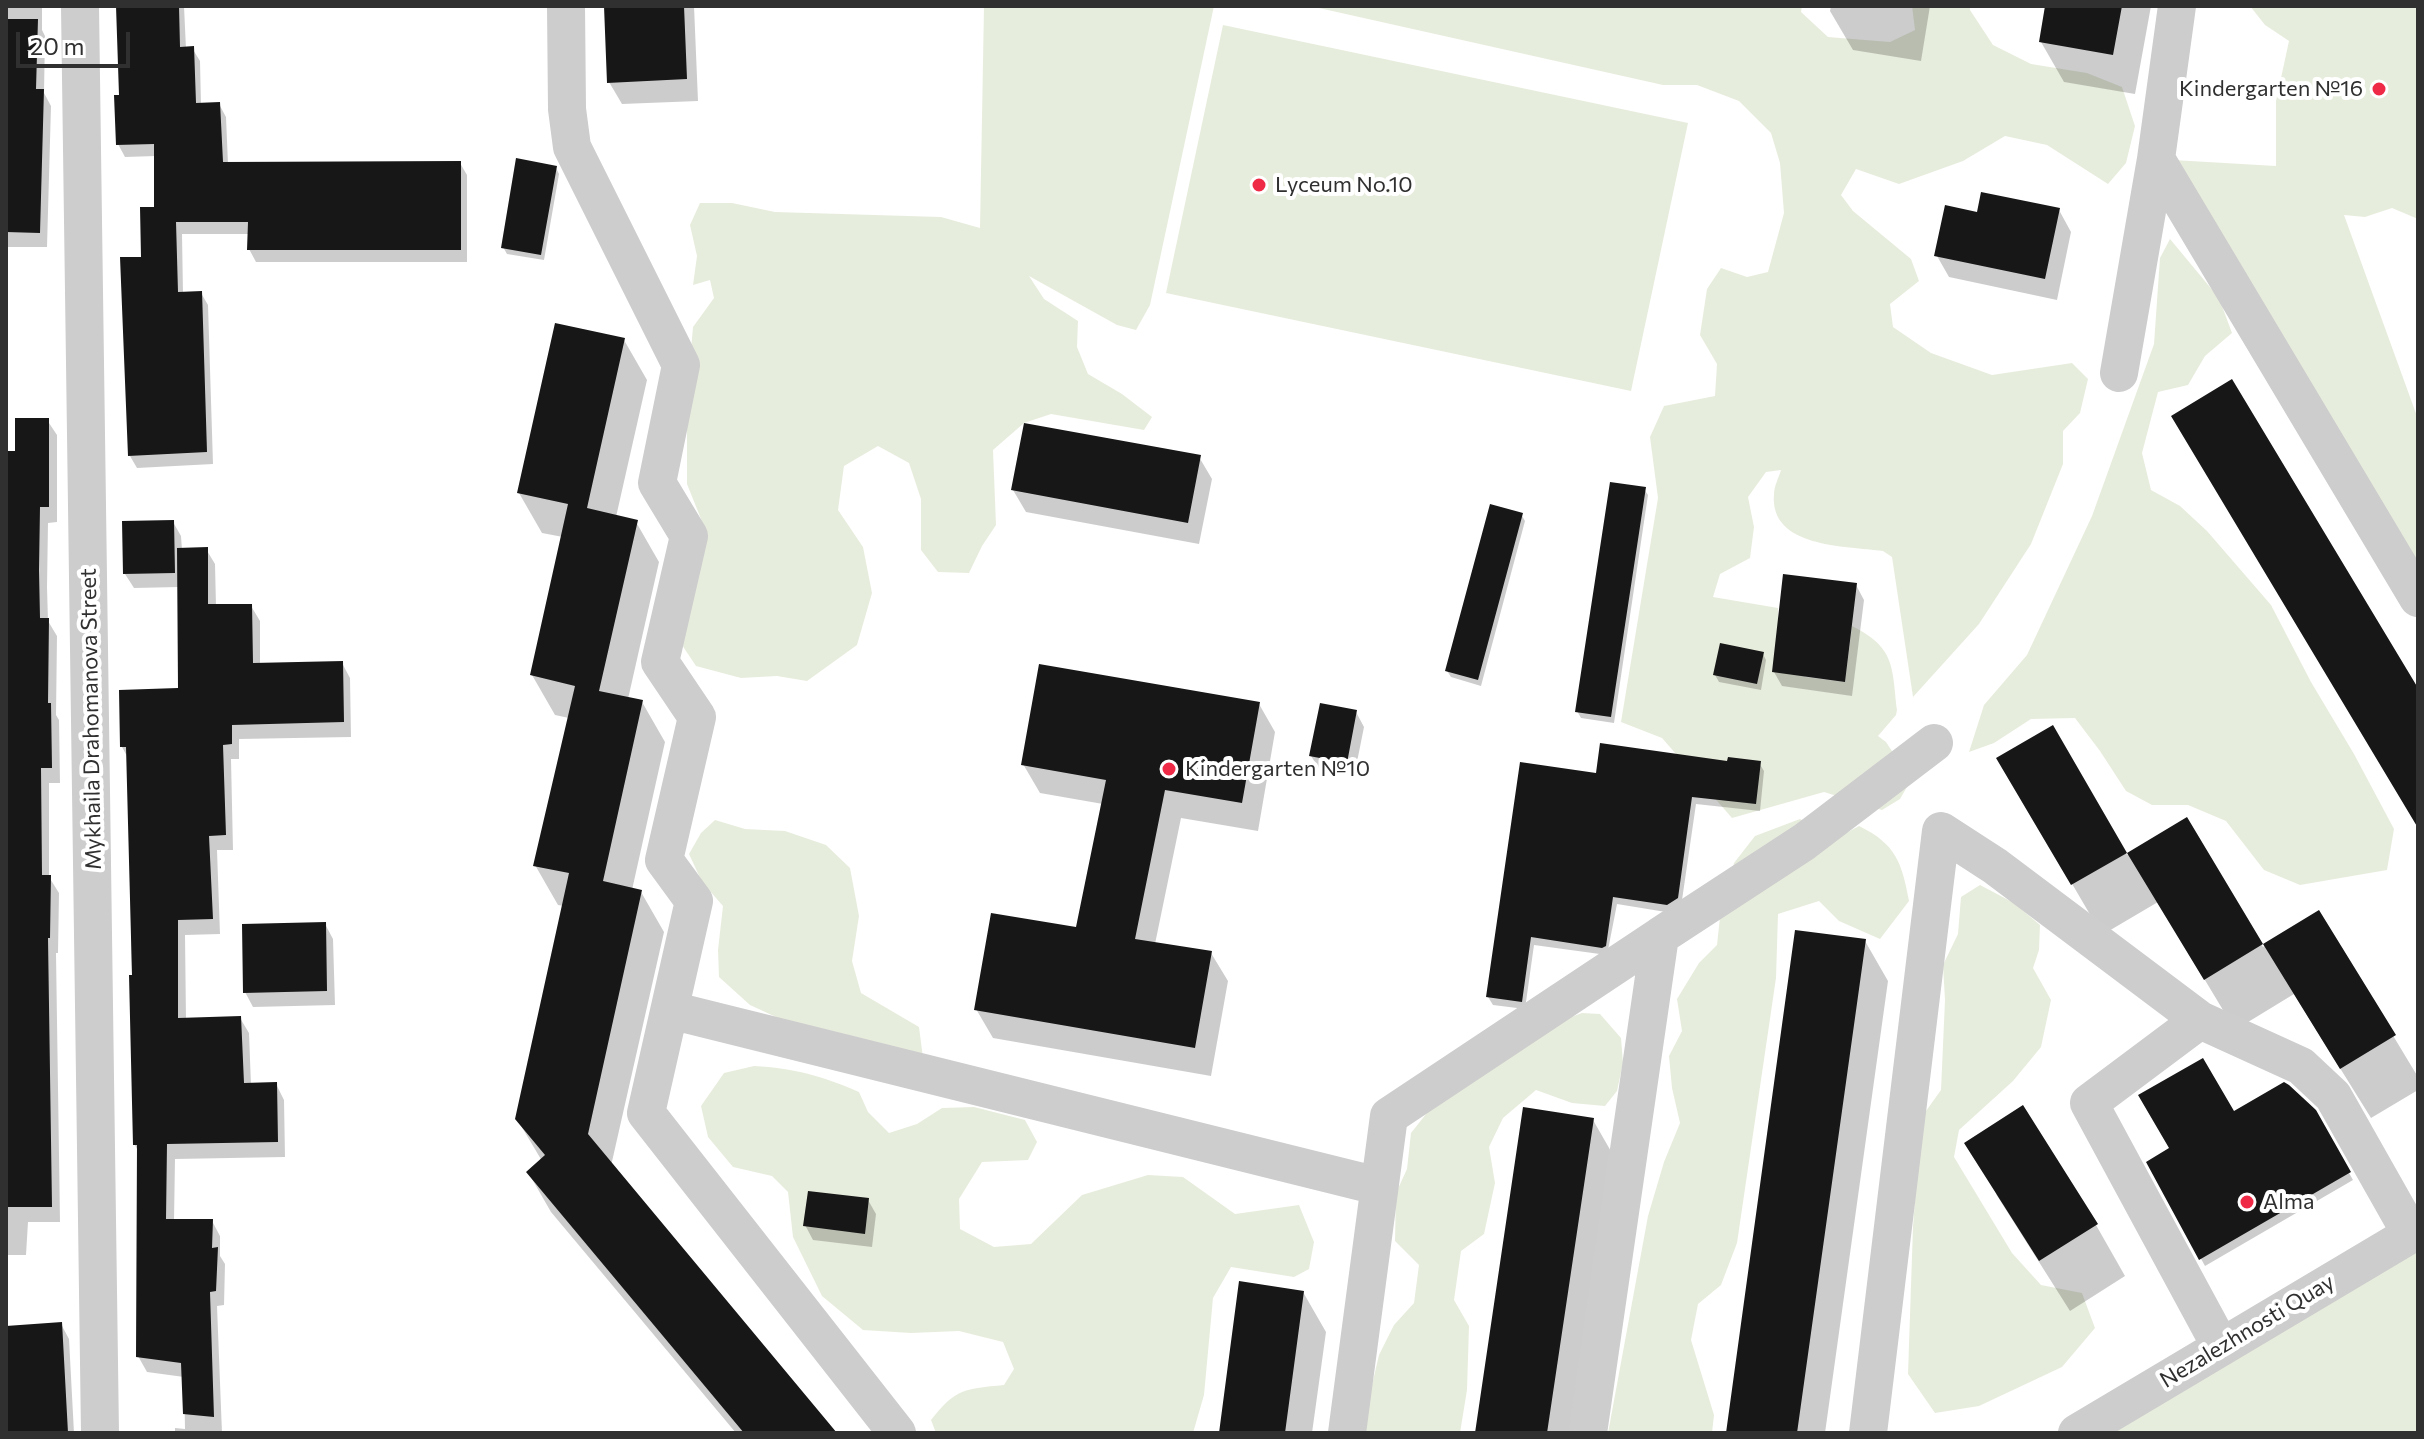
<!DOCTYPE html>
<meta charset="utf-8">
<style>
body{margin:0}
#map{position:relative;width:2424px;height:1439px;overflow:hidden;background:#fff;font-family:Commissioner,sans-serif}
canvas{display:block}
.frame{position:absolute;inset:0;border:8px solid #303030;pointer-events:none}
.scale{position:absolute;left:16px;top:32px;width:114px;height:36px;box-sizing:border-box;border:4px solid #303030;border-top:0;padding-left:10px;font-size:24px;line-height:28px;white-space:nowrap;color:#303030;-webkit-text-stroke:6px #fff;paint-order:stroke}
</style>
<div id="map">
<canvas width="2424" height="1439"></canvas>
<div class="frame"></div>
<div class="scale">20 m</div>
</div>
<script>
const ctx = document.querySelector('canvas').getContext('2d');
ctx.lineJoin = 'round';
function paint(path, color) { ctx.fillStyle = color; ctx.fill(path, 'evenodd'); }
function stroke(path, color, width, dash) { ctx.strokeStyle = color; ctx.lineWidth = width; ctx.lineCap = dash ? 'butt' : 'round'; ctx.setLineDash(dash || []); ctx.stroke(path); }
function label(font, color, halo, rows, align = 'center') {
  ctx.font = font + ' Commissioner,sans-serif'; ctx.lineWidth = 8; ctx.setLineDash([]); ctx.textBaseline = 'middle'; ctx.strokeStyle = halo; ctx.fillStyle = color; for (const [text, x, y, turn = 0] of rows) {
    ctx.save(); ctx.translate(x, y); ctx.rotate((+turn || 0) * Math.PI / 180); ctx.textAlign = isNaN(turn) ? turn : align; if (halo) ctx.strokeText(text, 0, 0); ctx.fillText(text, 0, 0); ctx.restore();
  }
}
const green = new Path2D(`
 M 984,6 L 1214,6 L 1150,305 L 1136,330 L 1117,325 L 1029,276 L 1044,299 L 1078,321 L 1077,347 L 1088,374 L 1122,394 L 1152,417 L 1144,430 L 1051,414 L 1024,423 L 993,450 L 996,525 L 982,546 L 969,573 L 938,572 L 921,550 L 921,499 L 909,463 L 878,446 L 844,466 L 838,510 L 863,547 L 872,593 L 857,645 L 807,681 L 777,676 L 741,678 L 696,666 L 682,645 L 691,591 L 707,534 L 687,484 L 687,395 L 693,327 L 714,298 L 710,280 L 693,285 L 697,256 L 690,225 L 700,203 L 732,203 L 775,212 L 941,217 L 980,228 Z
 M 1310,6 L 1802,6 L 1801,12 L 1828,37 L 1890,42 L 1915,30 L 1912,6 L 1970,6 L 1970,10 L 1993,45 L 2031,64 L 2087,73 L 2122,87 L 2135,126 L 2126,163 L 2108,184 L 2047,145 L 2005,136 L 1963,161 L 1899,184 L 1856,169 L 1841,195 L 1853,211 L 1911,259 L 1919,281 L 1890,304 L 1893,327 L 1931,353 L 1992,375 L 2072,363 L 2088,379 L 2080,413 L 2063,431 L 2063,464 L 2031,544 L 1979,624 L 1913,697 L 1892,557 L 1883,551 C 1846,546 1769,548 1774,494 C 1774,486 1779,477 1781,470 L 1766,472 L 1748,497 L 1754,527 L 1750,558 L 1720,574 L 1713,597 L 1778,608 L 1778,617 L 1811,621 L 1805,677 L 1845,682 L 1852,626 C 1895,648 1892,665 1897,710 L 1896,715 L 1878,736 L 1886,742 L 1911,780 L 1900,799 L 1882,810 L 1824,792 L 1732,818 L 1662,738 L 1621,722 L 1658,498 L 1650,437 L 1664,406 L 1715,396 L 1717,364 L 1700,335 L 1707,289 L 1721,268 L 1747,277 L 1768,272 L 1784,213 L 1780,163 L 1771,133 L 1739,101 L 1697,85 L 1663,85 Z
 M 2250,6 L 2418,6 L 2418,219 L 2392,208 L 2365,217 L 2344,215 L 2418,419 L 2418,598 L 2156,159 L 2276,166 L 2276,101 L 2289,41 L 2265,25 Z
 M 1223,25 L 1688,123 L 1631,391 L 1166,293 Z
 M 2170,239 L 2219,298 L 2232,333 L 2205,356 L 2188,385 L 2158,392 L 2142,453 L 2151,490 L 2180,506 L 2207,531 L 2271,605 L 2311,682 L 2354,754 L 2394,829 L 2387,870 L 2300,885 L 2264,870 L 2226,821 L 2188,805 L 2152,805 L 2126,791 L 2100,751 L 2075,718 L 2031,719 L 1994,743 L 1969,752 L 1984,705 L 2027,655 L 2092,516 L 2154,344 L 2160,258 Z
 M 1800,819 L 1835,839 L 1859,826 C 1896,844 1902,863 1909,901 L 1880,939 L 1839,921 L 1819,901 L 1778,914 L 1776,978 L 1737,1243 L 1721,1285 L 1698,1304 L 1691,1340 L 1714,1415 L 1712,1433 L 1608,1433 L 1648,1216 L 1664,1162 L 1680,1123 L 1672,1088 L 1669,1056 L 1682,1031 L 1677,999 L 1699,963 L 1717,945 L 1720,917 L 1734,863 L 1755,836 Z
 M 715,820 L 745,829 L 785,831 L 826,845 L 850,868 L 859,916 L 852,961 L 861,993 L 919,1027 L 923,1058 L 789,1023 L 750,1005 L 719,977 L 718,950 L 723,906 L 702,882 L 689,854 L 701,833 Z
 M 1980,885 L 2014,903 L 2040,925 L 2039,950 L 2033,968 L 2051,1000 L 2041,1047 L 2013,1081 L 1959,1130 L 1954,1157 L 2012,1253 L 2041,1285 L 2082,1293 L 2095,1328 L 2062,1367 L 1979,1406 L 1935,1413 L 1908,1374 L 1913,1227 L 1921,1118 L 1941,1090 L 1945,1000 L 1943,965 L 1958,934 L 1961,897 Z
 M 1582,1013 L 1600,1014 L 1621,1038 L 1623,1063 L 1617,1091 L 1605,1106 L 1572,1103 L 1536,1090 L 1503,1118 L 1489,1147 L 1495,1183 L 1484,1234 L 1461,1251 L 1454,1300 L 1469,1326 L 1467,1390 L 1460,1433 L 1365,1433 L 1368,1402 L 1379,1355 L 1394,1325 L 1414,1303 L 1419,1265 L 1395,1241 L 1396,1193 L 1407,1169 L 1411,1133 L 1430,1109 L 1555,1023 Z
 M 754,1066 C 794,1068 822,1076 859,1092 L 868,1112 L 889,1133 L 917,1124 L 942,1108 L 974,1107 L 1025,1120 L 1037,1142 L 1028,1160 L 982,1162 L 959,1199 L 960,1229 L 994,1247 L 1031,1244 L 1082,1195 L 1148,1175 L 1183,1177 L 1235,1214 L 1299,1205 L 1314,1242 L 1309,1269 L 1294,1277 L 1231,1267 L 1213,1298 L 1204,1395 L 1193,1433 L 936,1433 L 931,1420 C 956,1388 965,1389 1004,1385 L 1014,1369 L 1003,1342 L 959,1331 L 911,1333 L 863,1330 L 822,1296 L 793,1237 L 788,1192 L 772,1176 L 733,1167 L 708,1137 L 701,1106 L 724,1073 Z
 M 2418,1229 L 2418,1433 L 2074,1433 Z`);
const shadow = new Path2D(`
 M 6,6 L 42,6 L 42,30 L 45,36 L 44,93 L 51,106 L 47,247 L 6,247 Z
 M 119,6 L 184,6 L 186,49 L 192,48 L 200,61 L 201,105 L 219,104 L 226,117 L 228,164 L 460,163 L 467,175 L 467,262 L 256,262 L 249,249 L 249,234 L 182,234 L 183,294 L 201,293 L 208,305 L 213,464 L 137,468 L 130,456 L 143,259 L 156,209 L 156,156 L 125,157 L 118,144 L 121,97 Z
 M 606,6 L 694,6 L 698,101 L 622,104 L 609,82 Z
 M 1831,6 L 1930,6 L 1921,61 L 1853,50 L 1830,11 Z
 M 2047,6 L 2151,6 L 2135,94 L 2064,82 L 2041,42 Z
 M 556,168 L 559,174 L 544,260 L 507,254 L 503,247 Z
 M 2059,210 L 2071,232 L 2057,300 L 1949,277 L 1937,256 L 1978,215 Z
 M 624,340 L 647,380 L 616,517 L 636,522 L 659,562 L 628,699 L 642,702 L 665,742 L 632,890 L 641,892 L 664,932 L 611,1166 L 835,1433 L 736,1433 L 551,1212 L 528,1172 L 542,1161 L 517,1119 L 564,906 L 558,905 L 535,865 L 569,718 L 555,715 L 532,675 L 563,537 L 542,533 L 519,493 Z
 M 47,420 L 57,435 L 57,522 L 48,523 L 47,587 L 48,621 L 57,636 L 56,715 L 59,720 L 60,783 L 49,783 L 49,877 L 59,893 L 58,953 L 56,953 L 60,1222 L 28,1222 L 26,1255 L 6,1255 L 6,453 L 17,453 Z
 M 1199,457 L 1212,479 L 1199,544 L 1026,512 L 1013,490 Z
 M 1644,489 L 1648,495 L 1614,723 L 1581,718 L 1577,711 Z
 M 1521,514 L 1525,521 L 1481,686 L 1451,677 L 1447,671 Z
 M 173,522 L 181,536 L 182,550 L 206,549 L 215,564 L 216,606 L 251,606 L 260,621 L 260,665 L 342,663 L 350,678 L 351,737 L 239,739 L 239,759 L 231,759 L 233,850 L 217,850 L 220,934 L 185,935 L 186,1020 L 240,1018 L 249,1033 L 251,1085 L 276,1084 L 284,1100 L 285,1157 L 175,1159 L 174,1221 L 212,1221 L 220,1236 L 220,1256 L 225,1264 L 224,1305 L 217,1306 L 222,1433 L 175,1433 L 175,1428 L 185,1429 L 184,1377 L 147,1372 L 138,1356 L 139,1153 L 135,1145 L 128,758 L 122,747 L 180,690 L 179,587 L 134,588 L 125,574 Z
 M 1856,585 L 1864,600 L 1852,696 L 1782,686 L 1774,672 Z
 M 1763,654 L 1766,660 L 1761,690 L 1719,682 L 1715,675 Z
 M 1259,704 L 1275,732 L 1258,831 L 1181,818 L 1155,944 L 1211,953 L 1228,981 L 1211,1076 L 993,1038 L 976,1009 L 1077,930 L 1103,804 L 1040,793 L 1023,764 Z
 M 1356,712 L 1364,727 L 1354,777 L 1320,770 L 1311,756 ZM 1319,756 L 1357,763 L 1356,767 L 1319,760 Z
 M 2052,728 L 2127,855 L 2186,820 L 2263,947 L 2319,913 L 2418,1077 L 2418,1090 L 2371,1118 L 2294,994 L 2235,1030 L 2158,902 L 2102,935 L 1999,759 Z
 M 1729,763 L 1759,763 L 1764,771 L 1760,811 L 1696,804 L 1681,907 L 1672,913 L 1617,904 L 1607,955 L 1534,945 L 1525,1009 L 1493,1005 L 1488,997 L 1598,775 Z
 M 325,924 L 333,939 L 335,1005 L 253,1007 L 245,992 Z
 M 1865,941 L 1888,981 L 1825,1433 L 1728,1433 Z
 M 2314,1111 L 2353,1180 L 2205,1266 L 2148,1162 L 2233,1114 Z
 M 1593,1120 L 1616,1160 L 1575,1433 L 1477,1433 Z
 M 1996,1194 L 2096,1225 L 2125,1276 L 2070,1311 Z
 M 868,1200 L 876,1214 L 872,1247 L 813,1240 L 805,1225 Z
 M 1303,1292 L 1326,1332 L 1312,1433 L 1221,1433 Z
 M 61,1324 L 69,1339 L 74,1433 L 6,1433 L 6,1328 Z`);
const building = new Path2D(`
 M 116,6 L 179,6 L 180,47 L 194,46 L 196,103 L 220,102 L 223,162 L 461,161 L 461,250 L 247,250 L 248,222 L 176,222 L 178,292 L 202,291 L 207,452 L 128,456 L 120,257 L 141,257 L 140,207 L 154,207 L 154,144 L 116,145 L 114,95 L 119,95 Z
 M 604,6 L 684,6 L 687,79 L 607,83 Z
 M 2045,6 L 2122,6 L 2113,55 L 2039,42 Z
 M 6,19 L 38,19 L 36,89 L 44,89 L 40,233 L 6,232 Z
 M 516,158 L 557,166 L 541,255 L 501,248 Z
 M 1981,192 L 2060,208 L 2045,279 L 1934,256 L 1945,205 L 1977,212 Z
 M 555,323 L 625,338 L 587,508 L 638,520 L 599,691 L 643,700 L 603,881 L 642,890 L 588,1134 L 837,1433 L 744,1433 L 526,1172 L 545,1155 L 515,1119 L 569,873 L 533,866 L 575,686 L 530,675 L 568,504 L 517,493 Z
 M 2232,379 L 2418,688 L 2418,828 L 2171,416 Z
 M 15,418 L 49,418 L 49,507 L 40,507 L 39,570 L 40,618 L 49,618 L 48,703 L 51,703 L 52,768 L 41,768 L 42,875 L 51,875 L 50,938 L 48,938 L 52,1207 L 6,1207 L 6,451 L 15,451 Z
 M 1024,423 L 1201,455 L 1188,523 L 1011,490 Z
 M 1610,482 L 1646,487 L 1611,717 L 1575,712 Z
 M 1490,504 L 1523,513 L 1478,680 L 1445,671 Z
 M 174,520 L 175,573 L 123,574 L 122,521 Z
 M 208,547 L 208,604 L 252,604 L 253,663 L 343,661 L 344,722 L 232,725 L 232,744 L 223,745 L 226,835 L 209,836 L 213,919 L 178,920 L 178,1018 L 241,1016 L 244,1083 L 277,1082 L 278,1142 L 167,1144 L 166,1219 L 213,1219 L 212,1248 L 218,1247 L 216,1291 L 210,1292 L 214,1417 L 183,1414 L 181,1363 L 136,1357 L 137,1145 L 133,1145 L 129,975 L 132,975 L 126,747 L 120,747 L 119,690 L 178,688 L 177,548 Z
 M 1783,574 L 1857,583 L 1845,682 L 1772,672 Z
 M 1720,643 L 1764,652 L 1757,684 L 1713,675 Z
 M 1039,664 L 1260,702 L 1242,803 L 1165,790 L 1135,939 L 1212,951 L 1195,1048 L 974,1010 L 991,913 L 1076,927 L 1106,780 L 1021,765 Z
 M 1320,703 L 1357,710 L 1347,763 L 1309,756 Z
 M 2053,725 L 2127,853 L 2071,885 L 1996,758 Z
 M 1600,743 L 1727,761 L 1728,757 L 1761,761 L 1756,804 L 1692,797 L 1678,898 L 1667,905 L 1613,897 L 1606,946 L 1602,948 L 1531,937 L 1522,1002 L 1486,997 L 1520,762 L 1596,773 Z
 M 2187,817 L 2263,944 L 2204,980 L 2127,853 Z
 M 2319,910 L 2396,1035 L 2340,1069 L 2263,944 Z
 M 326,922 L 327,991 L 243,993 L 242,924 Z
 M 1795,930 L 1866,939 L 1797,1433 L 1726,1433 Z
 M 2203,1058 L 2234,1111 L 2284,1082 L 2289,1085 L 2316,1110 L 2351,1172 L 2199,1260 L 2146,1162 L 2169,1148 L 2138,1095 Z
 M 2023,1105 L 2098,1224 L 2039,1261 L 1964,1143 Z
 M 1523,1107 L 1594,1118 L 1547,1433 L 1475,1433 Z
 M 808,1191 L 869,1198 L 865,1234 L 803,1226 Z
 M 1239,1281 L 1304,1291 L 1285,1433 L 1219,1433 Z
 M 62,1322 L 68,1433 L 6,1433 L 6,1326 Z`);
const minor = new Path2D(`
 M 80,6 L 100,1433
 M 566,6 L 567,109 L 572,147 L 681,365 L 657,483 L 689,536 L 660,662 L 697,717 L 664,860 L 694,901 L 646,1113 L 897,1433
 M 2177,6 L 2156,159 L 2418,598
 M 2119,373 L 2156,159
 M 670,1010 L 1378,1186
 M 2200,1020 L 2089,1103 L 2221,1347
 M 1347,1433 L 1389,1116 L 1660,936
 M 1588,1433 L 1660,936 L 1804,842 L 1934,743
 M 1868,1433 L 1941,831 L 1995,866 L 2200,1020 L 2301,1066 L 2333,1096 L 2411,1234
 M 2077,1433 L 2418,1230`);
const markers = [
 [2379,89,8,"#ee2a47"],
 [1259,185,8,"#ee2a47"],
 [1169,769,8,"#ee2a47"],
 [2247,1202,8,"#ee2a47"]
];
const poiNames = [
 ["Kindergarten №16",2363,89,"right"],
 ["Lyceum No.10",1275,185],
 ["Kindergarten №10",1185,769],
 ["Alma",2263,1202]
];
const streetNames = [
 ["Mykhaila Drahomanova Street",91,719,-91],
 ["Nezalezhnosti Quay",2247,1331,-31]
];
paint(green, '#e7eddd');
paint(shadow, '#0003');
paint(building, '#171717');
stroke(minor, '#cdcdcd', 38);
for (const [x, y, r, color] of markers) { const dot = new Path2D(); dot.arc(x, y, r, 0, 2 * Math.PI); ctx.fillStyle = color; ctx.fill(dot); stroke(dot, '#fff', 3); }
label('22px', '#303030', '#fff', poiNames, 'left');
label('22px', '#303030', '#fff', streetNames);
</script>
